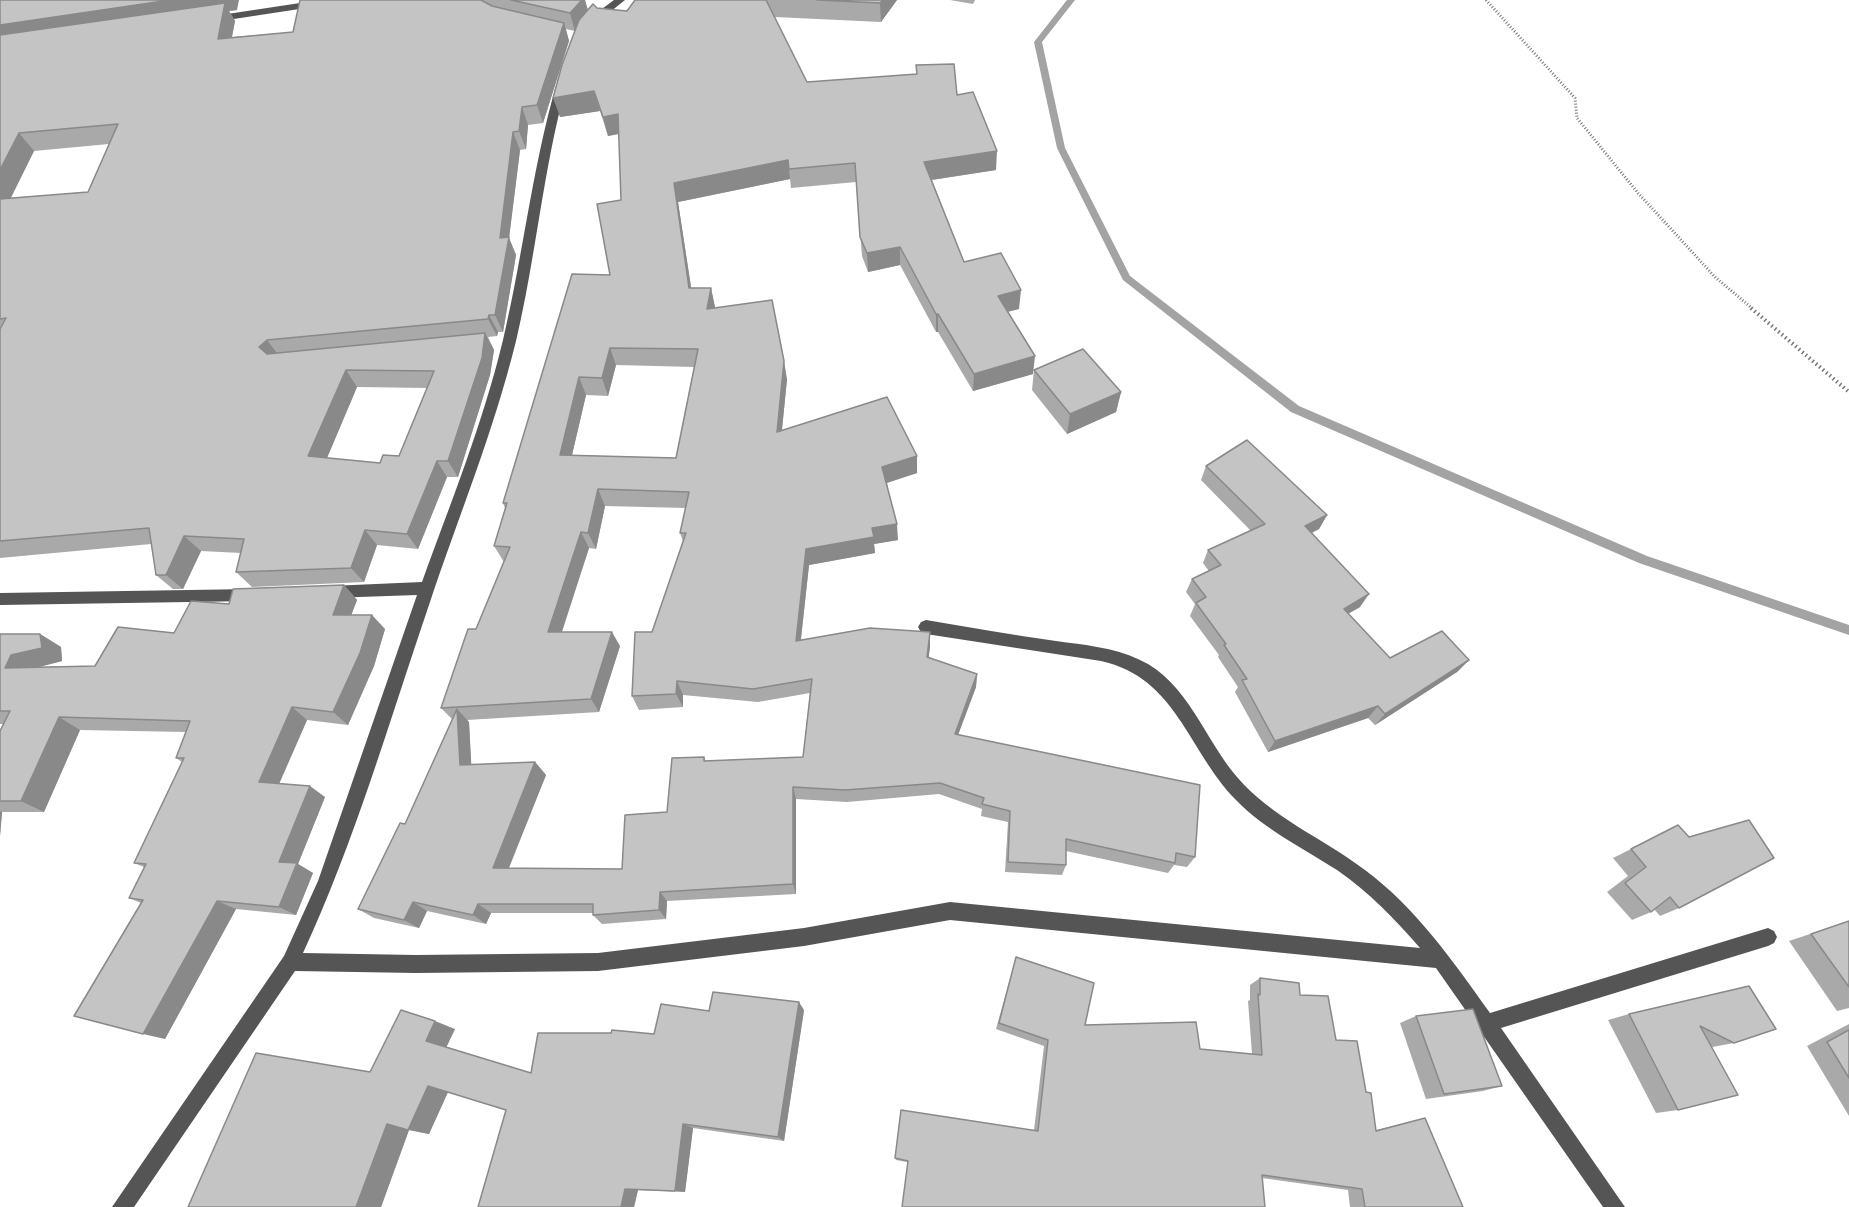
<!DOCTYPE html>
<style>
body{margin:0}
canvas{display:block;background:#fff}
</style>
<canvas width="1849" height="1207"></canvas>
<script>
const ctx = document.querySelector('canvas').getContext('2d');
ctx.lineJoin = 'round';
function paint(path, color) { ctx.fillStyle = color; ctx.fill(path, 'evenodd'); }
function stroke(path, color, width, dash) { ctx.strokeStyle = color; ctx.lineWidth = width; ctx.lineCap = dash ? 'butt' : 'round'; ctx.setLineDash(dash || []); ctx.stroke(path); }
const stream = new Path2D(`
 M 1067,0 L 1075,0 L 1042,42 L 1065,148 L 1130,276 L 1299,406 L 1647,556 L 1849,625 L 1849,635 L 1639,563 L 1291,412 L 1123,280 L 1057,148 L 1034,42 Z`);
const pathFar1 = new Path2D(`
 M 1486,0 L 1575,98 L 1577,118 L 1638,193 L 1715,277 L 1753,309`);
const path = new Path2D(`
 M 1751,308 L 1849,392`);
const minor = new Path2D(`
 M 320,0 L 344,0 L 339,3 L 214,22 L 209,19 L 214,16 Z
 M 614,0 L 625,0 L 595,24 L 587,24 L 587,20 Z
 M 561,83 L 566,86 C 543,170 536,257 516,341 C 494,431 458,518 429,605 C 389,722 355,841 303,953 L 416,955 L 598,953 L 804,928 L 950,902 L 1420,948 C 1395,919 1369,892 1337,870 C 1303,848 1265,830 1236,800 C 1187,750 1177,678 1101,661 L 926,634 L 921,632 L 918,627 L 921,622 L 926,620 C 969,627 1013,635 1056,641 C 1084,645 1113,647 1140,660 C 1187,681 1205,740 1237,777 C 1272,818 1323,838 1365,870 C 1416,908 1453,961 1490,1013 L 1768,928 L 1774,931 L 1777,937 L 1774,943 L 1768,946 L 1501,1028 L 1625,1207 L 1603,1207 L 1436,968 L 950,920 L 804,946 L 598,971 L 416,973 L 295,971 L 134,1207 L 112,1207 L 284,956 L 318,881 L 417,595 L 330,598 L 325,596 L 323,592 L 325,588 L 330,586 L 422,582 C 451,502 483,423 503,340 C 523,256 532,169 556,86 Z
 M 252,589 L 257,590 L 259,595 L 257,600 L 252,601 L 0,605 L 0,593 Z`);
const wall = new Path2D(`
 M 0,0 L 237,10 L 229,11 L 235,21 L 232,37 L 293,32 L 300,0 L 585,0 L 588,10 L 597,8 L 627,11 L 635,0 L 897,0 L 881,22 L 775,17 L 807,82 L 916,74 L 916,65 L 957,95 L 996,170 L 932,180 L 964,262 L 1019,309 L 1008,312 L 1033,374 L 973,391 L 938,332 L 936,332 L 900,265 L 868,272 L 862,256 L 856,182 L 791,188 L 790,179 L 678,202 L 691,288 L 711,288 L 715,308 L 787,379 L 782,430 L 917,473 L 887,483 L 898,540 L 874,544 L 875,553 L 809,565 L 801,640 L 930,647 L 928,658 L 977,674 L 976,687 L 958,734 L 1195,857 L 1187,867 L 1174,865 L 1168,873 L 1066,851 L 1066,865 L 1062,875 L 1005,872 L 1008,822 L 981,816 L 982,809 L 939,794 L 847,802 L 796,799 L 796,894 L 667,901 L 666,919 L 602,924 L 593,915 L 593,913 L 491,913 L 486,924 L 427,911 L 419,928 L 374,918 L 358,909 L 405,824 L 453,720 L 441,708 L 476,629 L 504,562 L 494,546 L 505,508 L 503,503 L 610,275 L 621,200 L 619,134 L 608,136 L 600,111 L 560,117 L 575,31 L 566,29 L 569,41 L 543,123 L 528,125 L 526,149 L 520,150 L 509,238 L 516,255 L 503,332 L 498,332 L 497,336 L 488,337 L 494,350 L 490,375 L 458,477 L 447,477 L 418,549 L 377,545 L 364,582 L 252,587 L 236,572 L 241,553 L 201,551 L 183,589 L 173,589 L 156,575 L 151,544 L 0,558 ZM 109,144 L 88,192 L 11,198 L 34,151 ZM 616,365 L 694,367 L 676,458 L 572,455 L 586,395 L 608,396 ZM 357,387 L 427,388 L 399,456 L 380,463 L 327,458 ZM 605,506 L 686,508 L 680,533 L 683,541 L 652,632 L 632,696 L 639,710 L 683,707 L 683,695 L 758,702 L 810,693 L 803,757 L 706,761 L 704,757 L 667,812 L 622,869 L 508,868 L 546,775 L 535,762 L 471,765 L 469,722 L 467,720 L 599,712 L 620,646 L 562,632 L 589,548 L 596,549 Z
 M 950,0 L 975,0 L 973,4 Z
 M 1034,370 L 1121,392 L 1116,412 L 1067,434 L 1032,390 Z
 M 1206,466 L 1327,515 L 1319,529 L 1312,533 L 1360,607 L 1348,614 L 1390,658 L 1469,660 L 1457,672 L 1375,725 L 1368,718 L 1268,752 L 1235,692 L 1238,687 L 1218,657 L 1219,655 L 1190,616 L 1195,604 L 1186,592 L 1192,579 L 1209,571 L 1203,563 L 1208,550 L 1251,531 L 1201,480 Z
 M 344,585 L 357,600 L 351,615 L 385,629 L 374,666 L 348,725 L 307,720 L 279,784 L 325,797 L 298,864 L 313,873 L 296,915 L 236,909 L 165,1039 L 141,903 L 129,898 L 144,867 L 134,863 L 182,762 L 176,758 L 186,732 L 80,730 L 44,812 L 2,812 L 0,836 L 0,731 L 3,724 L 0,724 L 0,634 L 40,634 L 61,647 L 62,661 L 37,667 L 95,666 L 174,633 L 229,604 Z
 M 1631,849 L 1679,908 L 1660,916 L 1654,909 L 1651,912 L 1632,920 L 1607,892 L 1628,876 L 1613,858 Z
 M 1849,921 L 1849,1008 L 1837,1011 L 1789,941 Z
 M 1016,957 L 1085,1025 L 1200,1049 L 1252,1054 L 1248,1001 L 1250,1000 L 1250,985 L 1260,978 L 1300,995 L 1336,1040 L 1366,1092 L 1376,1130 L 1425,1118 L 1463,1207 L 1350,1207 L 1348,1190 L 1262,1178 L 907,1162 L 896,1160 L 895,1158 L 1034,1130 L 1044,1046 L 996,1029 Z
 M 1749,986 L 1734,1043 L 1712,1047 L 1678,1110 L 1656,1113 L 1608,1020 L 1629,1014 Z
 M 804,1010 L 784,1141 L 693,1128 L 685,1192 L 638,1190 L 634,1207 L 506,1110 L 448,1092 L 429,1134 L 409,1130 L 381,1207 L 188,1207 L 370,1072 L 455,1029 L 446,1047 L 531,1073 L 654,1034 L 709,1011 Z
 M 1416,1016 L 1502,1086 L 1483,1091 L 1426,1099 L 1400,1023 Z
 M 1849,1024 L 1849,1116 L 1807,1046 Z`);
const shadedWall = new Path2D(`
 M 170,0 L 239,0 L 237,10 L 229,11 L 235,21 L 228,57 L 218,39 L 0,45 L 0,25 Z
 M 582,0 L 585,0 L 589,15 L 575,32 L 570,13 Z
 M 883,0 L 897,0 L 881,22 L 880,3 Z
 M 564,23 L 569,41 L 543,123 L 537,105 Z
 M 594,91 L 600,111 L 560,117 L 553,98 Z
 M 522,107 L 528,125 L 526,149 L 519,131 Z
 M 618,114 L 623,133 L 608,136 L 603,117 Z
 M 513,132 L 520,150 L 509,238 L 516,255 L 503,332 L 495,315 L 500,238 Z
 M 19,133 L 34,151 L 1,217 L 0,216 L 0,170 Z
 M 997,151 L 996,170 L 924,181 L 924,162 Z
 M 788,160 L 790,179 L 678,202 L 694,306 L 689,288 L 674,183 Z
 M 900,247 L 900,265 L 868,272 L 867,253 Z
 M 711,288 L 715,307 L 712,327 L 707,309 Z
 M 1021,290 L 1019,309 L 996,314 L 998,296 Z
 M 936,314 L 938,314 L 938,332 L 936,332 Z
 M 489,315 L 498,332 L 497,336 L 488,319 Z
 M 485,333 L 494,350 L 490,375 L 458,477 L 448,461 Z
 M 267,340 L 280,357 L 272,364 L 259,347 Z
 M 610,348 L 616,365 L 608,396 L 602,378 Z
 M 1035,356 L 1033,374 L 973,391 L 974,374 Z
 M 784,361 L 787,379 L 780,449 L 777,432 Z
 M 346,370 L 357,387 L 321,472 L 308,456 Z
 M 579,377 L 586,395 L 568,472 L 560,455 Z
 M 1121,392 L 1116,412 L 1067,434 L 1070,414 Z
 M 917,456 L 917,473 L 883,484 L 882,467 Z
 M 437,461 L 447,477 L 418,549 L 407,534 Z
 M 598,489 L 605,506 L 596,549 L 588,533 Z
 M 1327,515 L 1319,529 L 1298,540 L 1305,526 Z
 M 897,524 L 898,540 L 874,544 L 875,553 L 809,565 L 799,655 L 796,641 L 806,549 L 872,528 Z
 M 365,530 L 377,545 L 364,582 L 351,568 Z
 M 581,532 L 589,548 L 557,646 L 548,632 Z
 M 184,536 L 201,551 L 183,589 L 166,575 Z
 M 344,585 L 357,600 L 346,629 L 333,615 Z
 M 1369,594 L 1360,607 L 1335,621 L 1344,609 Z
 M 372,615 L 385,629 L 374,666 L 348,725 L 333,712 Z
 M 612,632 L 620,646 L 599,712 L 591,699 Z
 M 930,632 L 930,647 L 927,671 L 927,657 Z
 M 40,634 L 61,647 L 62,661 L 32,669 L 5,668 L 11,655 Z
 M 1469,660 L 1457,672 L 1375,725 L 1385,714 Z
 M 977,674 L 976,687 L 954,746 L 955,734 Z
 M 677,681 L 683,695 L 683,707 L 676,694 Z
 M 1378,706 L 1368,718 L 1268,752 L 1275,741 Z
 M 292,707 L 307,720 L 275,793 L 259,782 Z
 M 457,709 L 469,722 L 472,777 L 460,765 Z
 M 59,717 L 80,730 L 44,812 L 21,801 Z
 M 535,762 L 546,775 L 505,878 L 493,868 Z
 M 310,786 L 325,797 L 298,864 L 313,873 L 296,915 L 279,907 L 279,862 Z
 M 793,787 L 796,799 L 796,894 L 793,884 Z
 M 0,811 L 2,812 L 0,836 Z
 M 660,892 L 667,901 L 666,919 L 659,910 Z
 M 217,901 L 236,909 L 165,1039 L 143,1034 Z
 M 413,902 L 427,911 L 419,928 L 404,920 Z
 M 478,904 L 491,913 L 486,924 L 473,915 Z
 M 799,1002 L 804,1010 L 784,1141 L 778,1137 Z
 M 435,1021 L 455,1029 L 446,1048 L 426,1041 Z
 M 428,1086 L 448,1092 L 429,1134 L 409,1130 L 381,1207 L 356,1207 L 387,1124 Z
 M 683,1124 L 693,1128 L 685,1192 L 675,1191 Z
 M 625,1189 L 638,1190 L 634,1207 L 621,1207 Z`);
const building = new Path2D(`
 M 0,0 L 170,0 L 0,25 Z
 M 300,0 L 481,0 L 492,6 L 564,23 L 537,105 L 522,107 L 519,131 L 513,132 L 500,238 L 509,237 L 495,315 L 489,315 L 488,319 L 267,340 L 259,347 L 267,354 L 485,333 L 482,358 L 448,461 L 437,461 L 407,534 L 365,530 L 351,568 L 236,572 L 244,539 L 184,536 L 166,575 L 156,575 L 149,528 L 0,541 L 0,329 L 6,318 L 0,319 L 0,199 L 88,192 L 118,124 L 19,133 L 0,170 L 0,35 L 225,3 L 218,39 L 293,32 ZM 346,370 L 434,371 L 399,456 L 383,455 L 380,463 L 308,456 Z
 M 511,0 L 582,0 L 570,13 Z
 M 635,0 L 766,0 L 807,82 L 917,74 L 916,65 L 954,64 L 957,95 L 973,92 L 997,151 L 924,162 L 964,262 L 1001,253 L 1021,290 L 998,296 L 1035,356 L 974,374 L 938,314 L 936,314 L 900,247 L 867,253 L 860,237 L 855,163 L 789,169 L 788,160 L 674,183 L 689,288 L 711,288 L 707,309 L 772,300 L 784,361 L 777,432 L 887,397 L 917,456 L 882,467 L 897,524 L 872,528 L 874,537 L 806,549 L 796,641 L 870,628 L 930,632 L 927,657 L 977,674 L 955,734 L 1200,785 L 1195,857 L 1176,853 L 1175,863 L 1066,839 L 1066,865 L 1008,862 L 1010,811 L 982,804 L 984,798 L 940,783 L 845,790 L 793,787 L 793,884 L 660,892 L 659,910 L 593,915 L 593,904 L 478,904 L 473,915 L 413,902 L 404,920 L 358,909 L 400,823 L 405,824 L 457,709 L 460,765 L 535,762 L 493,868 L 622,869 L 625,815 L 667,812 L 672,758 L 704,757 L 704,761 L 803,757 L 812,679 L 753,689 L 677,681 L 676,694 L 632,696 L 635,632 L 652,632 L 686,533 L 680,533 L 689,492 L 598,489 L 588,533 L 581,532 L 548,632 L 612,632 L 591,699 L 441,708 L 468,629 L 476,629 L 510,547 L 494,546 L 507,503 L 503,503 L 572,274 L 610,275 L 597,204 L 621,200 L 618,114 L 603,117 L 594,91 L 553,98 L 562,65 L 579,20 L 593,4 L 597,8 L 627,11 ZM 610,348 L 698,349 L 676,458 L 560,455 L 579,377 L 602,378 Z
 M 817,0 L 883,0 L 880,3 Z
 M 1083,349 L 1121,392 L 1070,414 L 1034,370 Z
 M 1247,440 L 1327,515 L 1305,526 L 1369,594 L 1344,609 L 1390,658 L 1442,631 L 1469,660 L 1385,714 L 1378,706 L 1275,741 L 1242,680 L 1247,679 L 1224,645 L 1226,644 L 1196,603 L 1206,597 L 1192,579 L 1221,565 L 1208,550 L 1265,524 L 1206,466 Z
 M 344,585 L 333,615 L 372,615 L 360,653 L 333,712 L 292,707 L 259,782 L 310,786 L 279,862 L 297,863 L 279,907 L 217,901 L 143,1034 L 74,1016 L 143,900 L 129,898 L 146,864 L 134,863 L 184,758 L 176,758 L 190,721 L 59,717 L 21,801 L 0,801 L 0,731 L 10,711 L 0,711 L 0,634 L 40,634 L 42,648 L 11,655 L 5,668 L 95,666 L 118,627 L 174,633 L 191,601 L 229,604 L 233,589 Z
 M 1749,820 L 1774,858 L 1679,908 L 1670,897 L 1651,912 L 1625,883 L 1646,867 L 1631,849 L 1678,825 L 1689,837 Z
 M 1849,921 L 1849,987 L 1811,934 Z
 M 1016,957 L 1094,983 L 1085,1025 L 1196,1022 L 1200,1049 L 1262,1055 L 1258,994 L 1260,995 L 1260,978 L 1299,983 L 1300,995 L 1328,996 L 1336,1040 L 1357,1041 L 1366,1092 L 1371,1093 L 1376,1131 L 1425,1118 L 1463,1207 L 1365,1207 L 1362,1189 L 1262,1175 L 1265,1207 L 902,1207 L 908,1161 L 895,1158 L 901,1110 L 1038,1131 L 1048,1040 L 999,1023 Z
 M 1749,986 L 1776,1029 L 1734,1043 L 1700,1026 L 1738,1095 L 1678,1110 L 1629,1014 Z
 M 713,992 L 799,1002 L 778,1137 L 683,1124 L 675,1191 L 625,1189 L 621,1207 L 478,1207 L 506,1110 L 428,1086 L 408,1130 L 387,1124 L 356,1207 L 188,1207 L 256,1053 L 370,1072 L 401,1010 L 435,1021 L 426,1041 L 531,1073 L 538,1033 L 611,1033 L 612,1030 L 654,1034 L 661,1004 L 709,1011 Z
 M 1473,1009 L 1502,1086 L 1444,1094 L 1416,1016 Z
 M 1849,1030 L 1849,1078 L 1827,1042 Z`);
paint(stream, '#a3a3a3');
stroke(pathFar1, '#777', 3, [1, 2]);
stroke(path, '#777', 4, [1.5, 3]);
paint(minor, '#555');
paint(wall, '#a9a9a9');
paint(shadedWall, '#898989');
paint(building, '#c4c4c4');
stroke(building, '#898989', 1.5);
</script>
